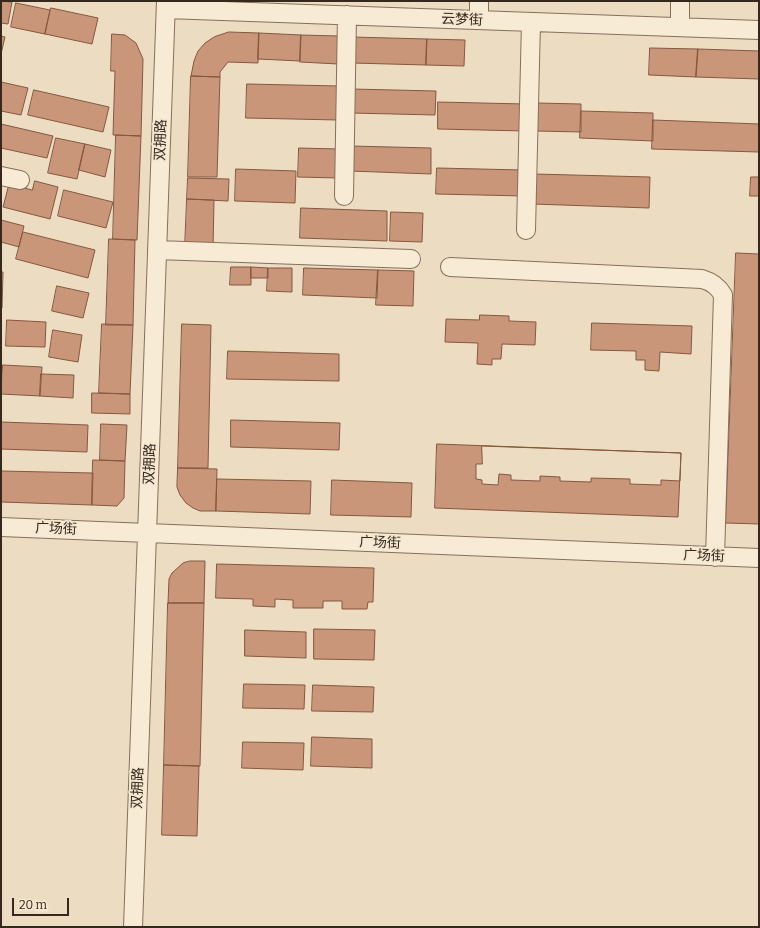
<!DOCTYPE html>
<meta charset="utf-8">
<style>
body{margin:0}
#map{position:relative;width:760px;height:928px;overflow:hidden;background:#ecddc2;font-family:Bitter,serif}
canvas{display:block}
.frame{position:absolute;inset:0;border:2px solid #36281d;pointer-events:none}
.scale{position:absolute;left:12px;top:898px;width:57px;height:18px;box-sizing:border-box;border:2px solid #36281d;border-top:0;padding-left:5px;font-size:12px;line-height:14px;white-space:nowrap;color:#36281d;-webkit-text-stroke:3px #f4e8d1;paint-order:stroke}
</style>
<div id="map">
<canvas width="760" height="928"></canvas>
<div class="frame"></div>
<div class="scale">20 m</div>
</div>
<script>
const ctx = document.querySelector('canvas').getContext('2d');
ctx.lineJoin = 'round';
function paint(path, color) { ctx.fillStyle = color; ctx.fill(path, 'evenodd'); }
function stroke(path, color, width, dash) { ctx.strokeStyle = color; ctx.lineWidth = width; ctx.lineCap = dash ? 'butt' : 'round'; ctx.setLineDash(dash || []); ctx.stroke(path); }
function label(font, color, halo, rows, align = 'center') {
  ctx.font = font + ' Bitter,"Noto Sans SC",serif'; ctx.lineWidth = 3.5; ctx.setLineDash([]); ctx.textBaseline = 'middle'; ctx.strokeStyle = halo; ctx.fillStyle = color; for (const [text, x, y, turn = 0] of rows) {
    ctx.save(); ctx.translate(x, y); ctx.rotate((+turn || 0) * Math.PI / 180); ctx.textAlign = isNaN(turn) ? turn : align; if (halo) ctx.strokeText(text, 0, 0); ctx.fillText(text, 0, 0); ctx.restore();
  }
}
const building = new Path2D(`
 M 1,1 L 12,2 L 8,24 L 1,23 Z
 M 16,3 L 50,10 L 45,34 L 11,27 Z
 M 51,8 L 98,18 L 92,44 L 45,34 Z
 M 229,32 L 259,33 L 258,63 L 228,62 L 220,72 L 220,77 L 191,76 L 194,61 L 198,51 L 205,43 L 214,37 Z
 M 259,33 L 301,35 L 300,61 L 258,59 Z
 M 112,34 L 125,35 L 136,43 L 143,59 L 141,136 L 113,135 L 115,71 L 111,71 Z
 M 301,35 L 339,36 L 338,64 L 300,62 Z
 M 1,36 L 5,37 L 1,54 Z
 M 352,37 L 427,39 L 426,65 L 352,63 Z
 M 427,39 L 465,40 L 464,66 L 426,65 Z
 M 650,48 L 698,49 L 696,77 L 649,75 Z
 M 698,49 L 759,51 L 759,79 L 696,77 Z
 M 191,76 L 220,77 L 217,177 L 188,177 Z
 M 1,82 L 28,88 L 21,115 L 1,111 Z
 M 247,84 L 339,86 L 338,120 L 246,118 Z
 M 352,89 L 436,91 L 435,115 L 351,113 Z
 M 34,90 L 109,107 L 103,132 L 28,115 Z
 M 438,102 L 525,104 L 525,131 L 438,129 Z
 M 537,103 L 581,104 L 581,132 L 536,131 Z
 M 581,111 L 653,113 L 653,141 L 580,138 Z
 M 653,120 L 759,124 L 759,152 L 652,149 Z
 M 1,124 L 53,136 L 47,158 L 1,148 Z
 M 116,135 L 141,136 L 137,240 L 113,239 Z
 M 56,138 L 85,144 L 77,179 L 48,173 Z
 M 85,144 L 111,150 L 105,177 L 79,170 Z
 M 351,146 L 431,148 L 431,174 L 350,171 Z
 M 299,148 L 339,149 L 338,178 L 298,177 Z
 M 437,168 L 523,170 L 523,196 L 436,194 Z
 M 236,169 L 296,171 L 295,203 L 235,201 Z
 M 534,174 L 650,177 L 649,208 L 533,204 Z
 M 751,177 L 759,177 L 759,196 L 750,196 Z
 M 188,178 L 229,179 L 228,201 L 187,199 Z
 M 35,181 L 58,187 L 50,219 L 3,207 L 9,184 L 32,190 Z
 M 64,190 L 113,202 L 106,228 L 58,216 Z
 M 187,199 L 214,200 L 213,248 L 185,247 Z
 M 301,208 L 387,211 L 387,241 L 300,238 Z
 M 391,212 L 423,213 L 422,242 L 390,241 Z
 M 1,220 L 24,226 L 19,247 L 1,242 Z
 M 23,232 L 95,250 L 88,278 L 16,259 Z
 M 109,239 L 135,240 L 133,325 L 106,325 Z
 M 736,253 L 759,254 L 759,524 L 726,523 Z
 M 231,267 L 251,267 L 251,285 L 230,285 Z
 M 251,267 L 268,268 L 268,278 L 251,278 Z
 M 268,268 L 292,268 L 292,292 L 267,291 Z
 M 304,268 L 378,270 L 377,298 L 303,295 Z
 M 378,270 L 414,271 L 413,306 L 376,305 Z
 M 1,272 L 3,272 L 2,308 L 1,308 Z
 M 57,286 L 89,293 L 83,318 L 52,311 Z
 M 480,315 L 509,316 L 509,321 L 536,322 L 535,345 L 502,344 L 501,359 L 492,359 L 492,365 L 477,364 L 478,343 L 445,342 L 446,319 L 479,320 Z
 M 7,320 L 46,322 L 45,347 L 6,346 Z
 M 592,323 L 692,326 L 691,354 L 660,352 L 659,371 L 645,370 L 645,360 L 636,360 L 636,351 L 591,350 Z
 M 102,324 L 133,325 L 130,394 L 99,393 Z
 M 182,324 L 211,325 L 208,468 L 178,468 Z
 M 53,330 L 82,335 L 78,362 L 49,357 Z
 M 228,351 L 339,354 L 339,381 L 227,379 Z
 M 3,365 L 42,367 L 40,396 L 1,394 Z
 M 41,374 L 74,375 L 73,398 L 40,396 Z
 M 92,393 L 130,394 L 130,414 L 92,413 Z
 M 231,420 L 340,423 L 339,450 L 231,447 Z
 M 1,422 L 88,425 L 87,452 L 1,449 Z
 M 101,424 L 127,425 L 125,461 L 100,460 Z
 M 437,444 L 681,453 L 678,517 L 435,508 Z
 M 482,446 L 681,453 L 680,481 L 661,480 L 661,485 L 630,484 L 630,479 L 591,478 L 591,482 L 560,481 L 560,477 L 540,476 L 540,481 L 511,480 L 511,475 L 499,474 L 498,485 L 482,484 L 482,480 L 476,479 L 476,464 L 482,464 Z
 M 93,460 L 125,461 L 124,498 L 117,506 L 92,505 Z
 M 178,468 L 217,469 L 216,511 L 200,511 L 193,508 L 186,503 L 180,495 L 177,487 Z
 M 1,471 L 93,473 L 92,505 L 1,502 Z
 M 217,479 L 311,481 L 310,514 L 216,511 Z
 M 332,480 L 412,483 L 411,517 L 331,515 Z
 M 190,561 L 205,561 L 204,603 L 168,603 L 169,579 L 172,573 L 183,563 Z
 M 217,564 L 374,568 L 373,602 L 368,602 L 367,609 L 342,609 L 342,601 L 323,601 L 323,608 L 293,608 L 293,600 L 275,599 L 275,607 L 253,606 L 253,599 L 216,598 Z
 M 168,603 L 204,603 L 200,766 L 164,765 Z
 M 314,629 L 375,630 L 374,660 L 314,659 Z
 M 245,630 L 306,632 L 306,658 L 245,656 Z
 M 244,684 L 305,685 L 304,709 L 243,708 Z
 M 313,685 L 374,687 L 373,712 L 312,711 Z
 M 312,737 L 372,739 L 372,768 L 311,766 Z
 M 243,742 L 304,743 L 303,770 L 242,768 Z
 M 164,765 L 199,766 L 197,836 L 162,835 Z`);
const minor = new Path2D(`
 M 166,9 L 759,30
 M 479,20 L 479,1
 M 680,27 L 680,1
 M 1,176 L 20,180
 M 344,196 L 347,15
 M 526,230 L 531,22
 M 157,250 L 411,259
 M 450,267 L 702,279 C 712,282 718,286 723,295 L 715,557
 M 1,527 L 759,558
 M 133,927 L 166,1`);
const streetNames = [
 ["云梦街",462,20,2],
 ["双拥路",161,140,-88],
 ["双拥路",150,464,-88],
 ["广场街",56,529,2],
 ["广场街",380,543,2],
 ["广场街",704,556,2],
 ["双拥路",138,788,-88]
];
paint(building, '#ca9679');
stroke(building, '#845740', 1);
stroke(minor, '#866f5a', 20);
stroke(minor, '#f8ebd5', 18);
label('14px', '#36281d', '#f4e8d1', streetNames);
</script>
